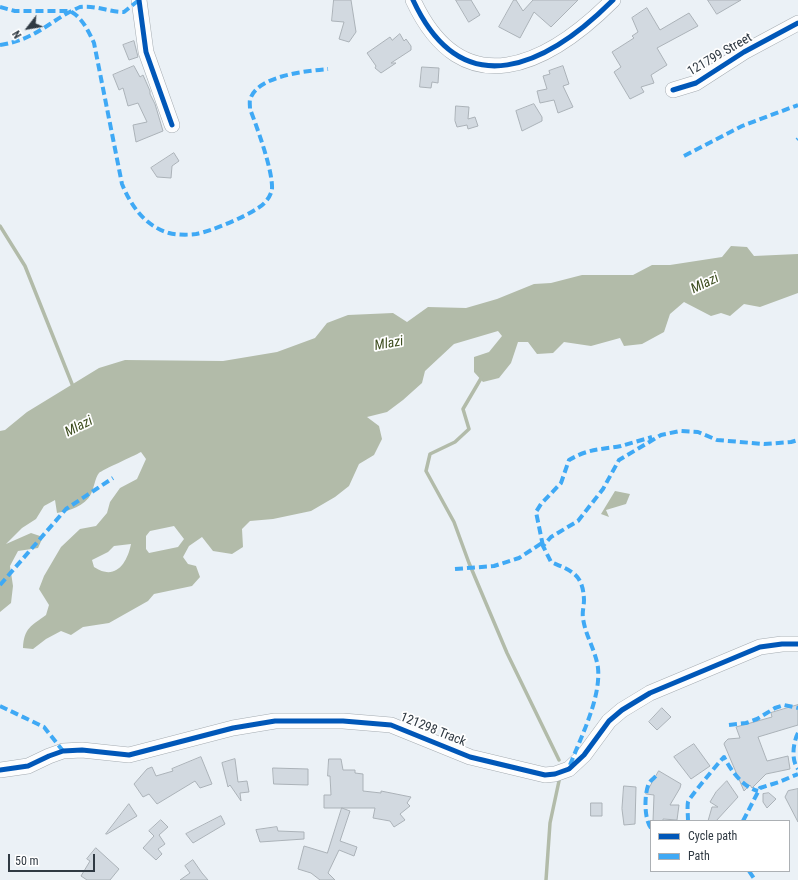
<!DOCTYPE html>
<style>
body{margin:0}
#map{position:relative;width:798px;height:880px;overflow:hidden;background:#ebf1f6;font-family:"Roboto Condensed",sans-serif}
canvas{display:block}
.legend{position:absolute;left:650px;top:820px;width:140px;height:52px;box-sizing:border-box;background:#fff;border:1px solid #acb0b4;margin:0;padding:5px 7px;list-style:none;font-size:12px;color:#303a43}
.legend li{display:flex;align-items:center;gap:8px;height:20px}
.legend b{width:20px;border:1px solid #acb0b4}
.north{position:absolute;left:8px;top:8px;width:40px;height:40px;-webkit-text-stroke:3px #fff;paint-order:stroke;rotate:239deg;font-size:11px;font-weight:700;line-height:16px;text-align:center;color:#303a43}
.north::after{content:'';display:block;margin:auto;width:14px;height:18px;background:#303a43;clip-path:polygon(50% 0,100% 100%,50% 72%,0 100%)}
.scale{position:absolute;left:8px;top:854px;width:87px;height:18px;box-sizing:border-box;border:2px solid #303a43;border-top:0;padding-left:5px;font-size:12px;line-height:14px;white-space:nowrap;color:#303a43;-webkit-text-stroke:3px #fff;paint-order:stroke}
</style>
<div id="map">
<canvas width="798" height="880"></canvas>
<ul class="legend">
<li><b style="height:5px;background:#0057b8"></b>Cycle path</li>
<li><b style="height:5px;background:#3fa9f5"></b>Path</li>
</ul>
<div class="north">N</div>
<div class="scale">50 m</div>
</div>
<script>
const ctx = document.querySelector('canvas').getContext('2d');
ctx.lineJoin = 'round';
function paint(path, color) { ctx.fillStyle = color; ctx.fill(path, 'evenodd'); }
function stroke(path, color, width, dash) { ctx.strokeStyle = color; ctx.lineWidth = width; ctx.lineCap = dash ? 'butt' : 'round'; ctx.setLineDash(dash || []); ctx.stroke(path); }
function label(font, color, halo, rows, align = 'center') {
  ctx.font = font + ' "Roboto Condensed",sans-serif'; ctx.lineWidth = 3.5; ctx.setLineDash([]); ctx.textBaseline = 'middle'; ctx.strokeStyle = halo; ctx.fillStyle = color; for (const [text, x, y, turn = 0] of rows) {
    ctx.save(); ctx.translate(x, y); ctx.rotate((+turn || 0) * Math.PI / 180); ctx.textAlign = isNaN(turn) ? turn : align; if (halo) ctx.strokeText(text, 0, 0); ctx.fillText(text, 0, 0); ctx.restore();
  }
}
const water = new Path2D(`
 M 731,246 L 747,247 L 754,256 L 798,254 L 798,293 L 760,307 L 744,304 L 730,316 L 721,313 L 711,316 L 684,302 L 670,314 L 664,332 L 642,344 L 624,346 L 620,338 L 591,346 L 564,342 L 553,353 L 537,354 L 528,342 L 518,342 L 511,363 L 499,378 L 483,382 L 474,372 L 474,357 L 489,352 L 502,336 L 498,331 L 454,344 L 425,371 L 422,383 L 403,400 L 387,412 L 367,417 L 379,426 L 382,439 L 374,455 L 359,464 L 349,486 L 335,497 L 311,511 L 273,519 L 250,521 L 242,529 L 243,547 L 232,554 L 213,551 L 202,537 L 189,546 L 183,557 L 188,564 L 196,566 L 200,577 L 192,586 L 154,594 L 148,601 L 109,623 L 83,627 L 71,635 L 61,631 L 46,639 L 33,649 L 23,648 C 24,628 31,626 46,615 L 49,605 L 39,589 L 44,576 L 61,547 L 80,529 L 96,526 L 107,513 L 110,502 L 120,488 L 137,479 L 146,459 L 141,452 C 134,456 102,470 99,473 C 95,478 94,488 91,494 C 85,506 69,511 57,513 L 55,500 L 44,506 L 36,519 L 22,528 L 6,544 L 31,533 L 43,537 L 38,548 L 18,551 L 10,566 L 13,586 L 11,603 L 0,612 L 0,431 L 5,430 L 27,412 L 99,368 L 125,360 L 223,361 L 277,352 L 315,338 L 327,323 L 348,315 L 393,313 L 407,322 L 428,307 L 466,308 L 497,299 L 534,284 L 551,283 L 582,275 L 633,275 L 652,265 L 670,265 L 722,257 ZM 174,526 L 184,539 L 178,547 L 149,553 L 146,549 L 146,536 L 150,531 ZM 131,544 C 127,564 115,581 94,567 L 92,560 L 108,552 L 114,546 Z
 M 615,491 L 630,494 L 626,504 L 606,510 L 609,517 L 601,514 Z`);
const stream = new Path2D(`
 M 0,226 L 25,266 L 74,389
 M 483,375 L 463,409 L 469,429 L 455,442 L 430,454 L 426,471 L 454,522 L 469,563 L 507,653 L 559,760
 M 546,880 L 550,823 L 559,781`);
const building = new Path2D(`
 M 334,0 L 351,0 L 356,32 L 349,42 L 339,39 L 344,22 L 332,21 Z
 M 456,0 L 471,0 L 480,15 L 469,22 Z
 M 514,0 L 516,0 L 523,11 L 533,0 L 578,0 L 551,27 L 534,12 L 520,38 L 499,27 Z
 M 708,0 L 741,0 L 717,14 Z
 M 647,8 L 660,30 L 689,13 L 698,26 L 657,48 L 667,65 L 651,75 L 654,83 L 641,87 L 644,92 L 630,99 L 614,72 L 621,67 L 612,52 L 634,38 L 632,36 L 638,32 L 632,18 Z
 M 400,34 L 404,41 L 406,39 L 411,46 L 411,50 L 391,63 L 396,63 L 381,73 L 375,68 L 376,66 L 367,53 L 390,37 L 392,40 Z
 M 134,41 L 138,57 L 129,60 L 123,45 Z
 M 134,66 L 140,77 L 143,75 L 150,91 L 150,94 L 155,104 L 163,131 L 136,142 L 133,125 L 147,122 L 138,103 L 128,106 L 123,88 L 119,90 L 113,75 Z
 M 563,66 L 569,84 L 563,86 L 573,107 L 558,113 L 554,100 L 540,103 L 537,91 L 547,89 L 543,76 L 550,74 L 549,71 Z
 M 422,67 L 439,68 L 438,83 L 432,82 L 431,88 L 420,87 Z
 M 534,104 L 542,117 L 542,121 L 522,131 L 516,111 Z
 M 456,106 L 469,107 L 468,119 L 475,117 L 478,126 L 468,129 L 467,125 L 457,127 L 455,121 Z
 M 174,153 L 179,161 L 172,166 L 171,178 L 157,177 L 151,168 Z
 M 798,705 L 798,725 L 758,737 L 767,761 L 788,756 L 790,769 L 766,774 L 752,788 L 750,785 L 744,791 L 724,744 L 725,742 L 728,739 L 740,738 L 736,727 L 772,717 L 771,713 Z
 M 662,708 L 671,717 L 657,730 L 649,722 Z
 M 694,744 L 710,766 L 691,779 L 674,757 Z
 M 201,757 L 212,784 L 200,788 L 195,781 L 157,804 L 149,794 L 143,797 L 134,784 L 147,769 L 152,767 L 156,776 L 173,771 L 172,769 Z
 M 235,759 L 238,782 L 247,781 L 249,792 L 240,793 L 241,801 L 230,785 L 228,787 L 222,763 Z
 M 329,759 L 341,759 L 343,770 L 355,770 L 355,773 L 363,774 L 363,791 L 381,793 L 381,791 L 411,797 L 407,803 L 410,806 L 400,814 L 405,820 L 394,827 L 390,821 L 373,818 L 375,808 L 324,808 L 324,795 L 331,795 L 330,776 L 328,776 Z
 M 273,768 L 308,769 L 308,785 L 274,784 Z
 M 659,771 L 681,784 L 680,788 L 670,805 L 679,805 L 677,820 L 663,819 L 663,821 L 653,821 L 654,795 L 646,794 Z
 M 727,781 L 738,797 L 716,821 L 708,821 L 712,807 L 718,807 L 710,802 L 716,792 Z
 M 624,786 L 636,787 L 635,824 L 624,825 L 622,809 Z
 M 798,789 L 798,822 L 785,797 L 788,791 Z
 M 769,793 L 776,799 L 767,808 L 763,802 L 763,794 Z
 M 591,803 L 602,803 L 602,816 L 591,816 Z
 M 129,804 L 137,816 L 107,834 L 106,834 Z
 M 342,808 L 350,811 L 340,841 L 357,847 L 354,856 L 339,850 L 328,873 L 335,880 L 320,880 L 311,873 L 298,869 L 304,846 L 327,853 Z
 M 221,816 L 225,824 L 193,843 L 186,834 Z
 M 161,820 L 168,827 L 159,835 L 165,844 L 158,849 L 162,854 L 156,860 L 143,848 L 154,836 L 149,831 Z
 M 277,827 L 278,831 L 304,832 L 304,839 L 260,842 L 256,830 Z
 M 96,848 L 119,869 L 110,880 L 87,880 L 81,876 L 90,861 L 87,859 Z
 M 193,860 L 202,873 L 208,880 L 180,880 L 190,873 L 185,866 Z`);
const minor = new Path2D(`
 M 139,0 L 146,52 L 172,125
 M 413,0 C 463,108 548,65 613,0
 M 673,90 L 696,83 L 744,52 L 798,23
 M 0,770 L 28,766 L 49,756 L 63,751 L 82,750 L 129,755 L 233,728 L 275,721 L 343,721 L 391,725 L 470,757 L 545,775 L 555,774 L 569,769 L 584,755 L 609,721 L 622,710 L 650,693 L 760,647 L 782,644 L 798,644`);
const quiet = new Path2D(`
 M 0,7 L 15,11 L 70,11 C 82,17 89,32 94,43 L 122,184 C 131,206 145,226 169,233 C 176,235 189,235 196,234 C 212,231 245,217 258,208 C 265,204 271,196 272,189 C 273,171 257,127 250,109 C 250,105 249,100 251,97 C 261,75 307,71 328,69
 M 0,45 C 38,39 48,21 80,7 C 95,5 109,12 124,12 L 139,0
 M 797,140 L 798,139
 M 684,156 L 742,126 L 798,105
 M 543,546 L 536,512 L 541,504 L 561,483 L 569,460 C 590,448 599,450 621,446 C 631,443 642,440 652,437
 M 455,569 L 494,566 L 519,558 L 542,543
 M 0,585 L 66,509 L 113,478
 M 0,706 L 44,727 L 63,751
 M 729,725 L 746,723 L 757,719 L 775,708 L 784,705 L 798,708
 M 798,733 C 793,743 791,760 798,769
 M 570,765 C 581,737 601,698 598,668 C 596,651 585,635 583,618 C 582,612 584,606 584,600 C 583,574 572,571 551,562 L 543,546 L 551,537 L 578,521 L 603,489 L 619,460 L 661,435 L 680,431 L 698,432 L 717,440 L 764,444 L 791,442 L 798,440
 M 688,821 C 688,815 687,807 688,802 C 689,798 719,762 724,757 C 731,771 743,787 758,791
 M 743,821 L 760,788 L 779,782 L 798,774
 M 651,828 C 644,819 644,794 649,783 C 650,781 654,778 656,776
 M 749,871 L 755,880`);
const cycleway = new Path2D(`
 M 139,0 L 146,52 L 172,125
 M 413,0 C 463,108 548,65 613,0
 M 673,90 L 696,83 L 744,52 L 798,23
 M 0,770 L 28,766 L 49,756 L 63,751 L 82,750 L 129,755 L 233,728 L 275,721 L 343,721 L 391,725 L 470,757 L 545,775 L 555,774 L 569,769 L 584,755 L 609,721 L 622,710 L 650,693 L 760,647 L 782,644 L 798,644`);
const streetNames = [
 ["121799 Street",720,55,-30],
 ["121298 Track",433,730,22]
];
const waterNames = [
 ["Mlazi",705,284,-26],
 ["Mlazi",389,344,-10],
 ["Mlazi",79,427,-27]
];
paint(water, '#b2bba9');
stroke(stream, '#b2bba9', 3.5);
paint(building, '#d2d9e0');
stroke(building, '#abb2b8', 1);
stroke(minor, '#a5acb2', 16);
stroke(minor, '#fcfdfe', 15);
stroke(quiet, '#3fa9f5', 4, [8, 4]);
stroke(cycleway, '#0057b8', 5);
label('13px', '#303a43', '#fff', streetNames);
label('italic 14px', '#3e4e20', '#fff', waterNames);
</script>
